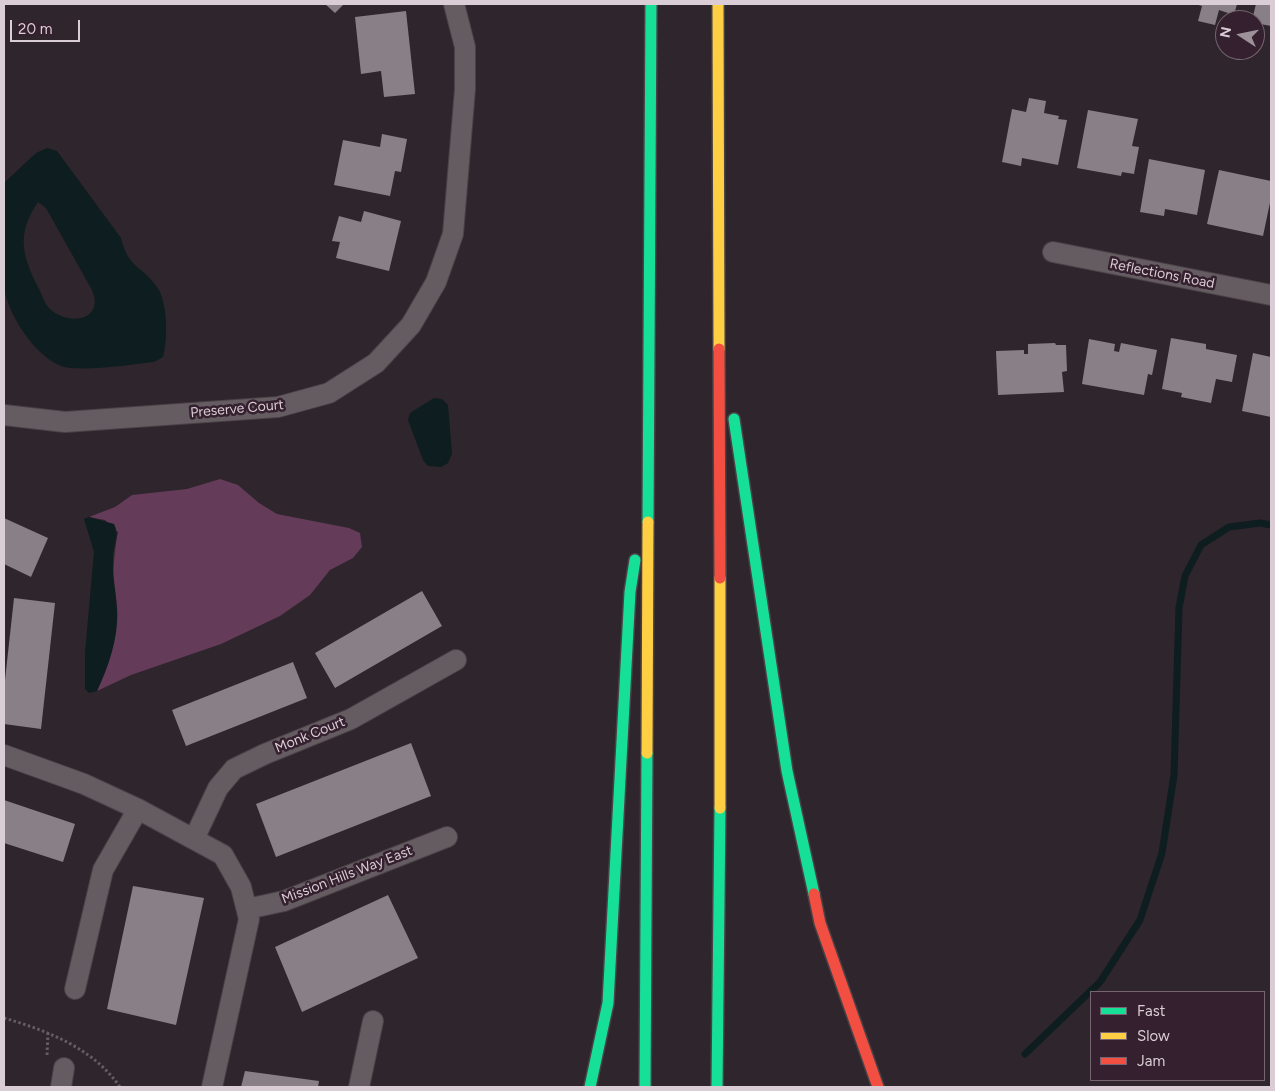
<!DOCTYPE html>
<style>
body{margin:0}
#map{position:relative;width:1275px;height:1091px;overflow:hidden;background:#2f252c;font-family:Figtree,sans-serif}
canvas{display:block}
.frame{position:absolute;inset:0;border:5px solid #dacdd5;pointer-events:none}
.legend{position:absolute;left:1090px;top:991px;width:175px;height:90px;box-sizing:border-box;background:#34202e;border:1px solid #766571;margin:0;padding:6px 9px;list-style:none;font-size:15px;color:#dacdd5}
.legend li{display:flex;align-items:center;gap:10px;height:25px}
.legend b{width:25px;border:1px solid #766571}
.north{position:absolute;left:1215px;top:10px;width:50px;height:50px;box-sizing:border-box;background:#34202e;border:1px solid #766571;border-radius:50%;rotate:281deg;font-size:14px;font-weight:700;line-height:20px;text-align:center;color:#dacdd5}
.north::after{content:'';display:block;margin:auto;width:18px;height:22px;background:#9e929a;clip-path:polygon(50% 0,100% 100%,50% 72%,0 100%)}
.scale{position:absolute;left:10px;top:20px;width:70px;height:22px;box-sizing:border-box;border:2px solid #dacdd5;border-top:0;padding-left:6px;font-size:15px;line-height:18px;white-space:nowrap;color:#dacdd5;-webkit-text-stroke:4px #34202e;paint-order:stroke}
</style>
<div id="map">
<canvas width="1275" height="1091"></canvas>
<div class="frame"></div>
<ul class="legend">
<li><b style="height:6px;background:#16e098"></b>Fast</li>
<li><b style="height:6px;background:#ffcf43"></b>Slow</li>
<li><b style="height:6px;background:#f24e42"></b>Jam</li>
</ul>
<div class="north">N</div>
<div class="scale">20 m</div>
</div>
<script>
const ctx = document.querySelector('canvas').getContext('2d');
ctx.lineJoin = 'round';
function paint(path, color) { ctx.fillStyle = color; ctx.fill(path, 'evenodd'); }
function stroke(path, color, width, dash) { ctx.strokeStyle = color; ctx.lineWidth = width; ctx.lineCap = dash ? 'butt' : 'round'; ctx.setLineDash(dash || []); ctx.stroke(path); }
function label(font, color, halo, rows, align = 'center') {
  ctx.font = font + ' Figtree,sans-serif'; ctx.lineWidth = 5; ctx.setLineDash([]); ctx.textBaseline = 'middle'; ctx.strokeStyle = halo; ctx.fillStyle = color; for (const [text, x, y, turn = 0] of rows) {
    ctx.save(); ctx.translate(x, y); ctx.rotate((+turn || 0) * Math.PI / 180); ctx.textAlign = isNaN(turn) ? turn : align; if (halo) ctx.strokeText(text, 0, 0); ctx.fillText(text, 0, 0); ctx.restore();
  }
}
const green = new Path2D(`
 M 220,479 L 238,485 L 259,503 L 277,514 L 349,528 L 360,533 L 362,547 L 353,558 L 330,570 L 310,595 L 280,616 L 221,644 L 131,675 L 97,691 C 117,648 108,579 118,532 L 105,520 L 89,517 L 115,507 L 132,495 L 187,489 Z`);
const water = new Path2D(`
 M 47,148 L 57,151 L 121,238 C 129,270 142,265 157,287 C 168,302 168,340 163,357 L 154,362 C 127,365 97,370 70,368 C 40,365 7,315 4,286 C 0,253 4,217 4,183 L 36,153 ZM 38,202 L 46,208 L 92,290 C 105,321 68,326 50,309 C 45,305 42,295 39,289 C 22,256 16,234 38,202 Z
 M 434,398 L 442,399 L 448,405 L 452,454 L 448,463 L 441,467 L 428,466 L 423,460 L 408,420 L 410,413 Z
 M 89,517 L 114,524 C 120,536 113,545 113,558 C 112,575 116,591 117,608 C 119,636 109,666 97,691 L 89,693 L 85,689 L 85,653 L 94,552 L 84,519 Z`);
const stream = new Path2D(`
 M 1025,1054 L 1100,982 L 1140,920 L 1162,853 L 1174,775 L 1179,608 L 1185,576 L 1201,545 L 1229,527 L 1260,523 L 1271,525`);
const building = new Path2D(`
 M 325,4 L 344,4 L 335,13 Z
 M 1195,4 L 1237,4 L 1234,15 L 1219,10 L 1215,25 L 1198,21 L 1202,6 Z
 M 1256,4 L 1271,4 L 1271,26 L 1255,23 L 1255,20 L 1252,20 Z
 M 406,11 L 415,94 L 384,97 L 381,71 L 361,74 L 355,17 Z
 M 1029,98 L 1046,101 L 1044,113 L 1059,116 L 1058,119 L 1067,120 L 1058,165 L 1022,158 L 1021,166 L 1002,162 L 1012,109 L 1026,112 Z
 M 1088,110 L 1138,119 L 1132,146 L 1139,147 L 1134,174 L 1122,172 L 1121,176 L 1077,168 Z
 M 382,134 L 407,139 L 401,172 L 395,171 L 390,196 L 334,185 L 343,140 L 380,147 Z
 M 1149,159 L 1205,170 L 1197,215 L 1165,209 L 1164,216 L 1140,212 Z
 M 1219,170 L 1271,181 L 1271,198 L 1263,236 L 1207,224 Z
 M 364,211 L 401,221 L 389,271 L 336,258 L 340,242 L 332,241 L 339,216 L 361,222 Z
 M 1171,338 L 1206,344 L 1206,349 L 1237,355 L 1232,382 L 1216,379 L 1211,403 L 1181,397 L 1182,393 L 1162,389 Z
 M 1089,339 L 1115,344 L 1114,351 L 1119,352 L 1121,343 L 1157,350 L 1152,375 L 1148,374 L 1144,395 L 1082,384 Z
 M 1055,343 L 1056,345 L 1066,345 L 1067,371 L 1062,372 L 1064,392 L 998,395 L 996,351 L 1024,350 L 1024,354 L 1028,354 L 1028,344 Z
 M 1253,353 L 1271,357 L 1271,417 L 1242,411 Z
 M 4,518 L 48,538 L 31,577 L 4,564 Z
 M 422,591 L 442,626 L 335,688 L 315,653 Z
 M 14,598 L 55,603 L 41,729 L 4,724 L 4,689 Z
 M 293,662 L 307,698 L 186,746 L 172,710 Z
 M 411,743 L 431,796 L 276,857 L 256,804 Z
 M 4,800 L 75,824 L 63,862 L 4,843 Z
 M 133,886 L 204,898 L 176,1025 L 107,1009 Z
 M 388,895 L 418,958 L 302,1012 L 275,947 Z
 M 245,1071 L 319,1081 L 318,1087 L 241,1087 Z`);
const path = new Path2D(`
 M 4,1018 C 48,1031 93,1048 120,1087
 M 47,1055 L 48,1033`);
const street = new Path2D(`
 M 1053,252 L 1271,295
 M 4,415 L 65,422 L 278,407 L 329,393 L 376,363 L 411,325 L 436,282 L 453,234 L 465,89 L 465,47 L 454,4
 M 4,755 L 84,784 L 138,809 L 223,855 L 241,887 L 249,919 L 212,1087
 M 194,839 L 218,788 L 234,769 L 265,754 L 351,719 L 456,660
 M 247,909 L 284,901 L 447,837
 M 75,989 L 103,870 L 138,809
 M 61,1087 L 64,1068
 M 359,1087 L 373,1021`);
const fast = new Path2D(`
 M 734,419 L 787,771 L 814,894
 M 648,522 L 651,4
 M 590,1087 L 608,1003 L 630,592 L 635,560
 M 645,1087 L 647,753
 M 717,1087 L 720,808`);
const slow = new Path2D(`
 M 718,4 L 719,349
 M 647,753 L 648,522
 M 720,808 L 720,578`);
const jam = new Path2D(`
 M 719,349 L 720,578
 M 814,894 L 820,923 L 878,1087`);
const streetNames = [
 ["Reflections Road",1162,274,11],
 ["Preserve Court",237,409,-5],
 ["Monk Court",310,735,-22],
 ["Mission Hills Way East",347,875,-21]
];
paint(green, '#643b59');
paint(water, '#0e1d1f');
stroke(stream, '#0e1d1f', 7);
paint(building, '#897f86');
stroke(street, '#4a4146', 22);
stroke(fast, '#4a4146', 14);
stroke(slow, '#4a4146', 14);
stroke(jam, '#4a4146', 14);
stroke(path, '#665d63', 3, [2.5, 2.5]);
stroke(street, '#655c62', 20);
stroke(fast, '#16e098', 11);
stroke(slow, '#ffcf43', 11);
stroke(jam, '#f24e42', 11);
label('14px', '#dacdd5', '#34202e', streetNames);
</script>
